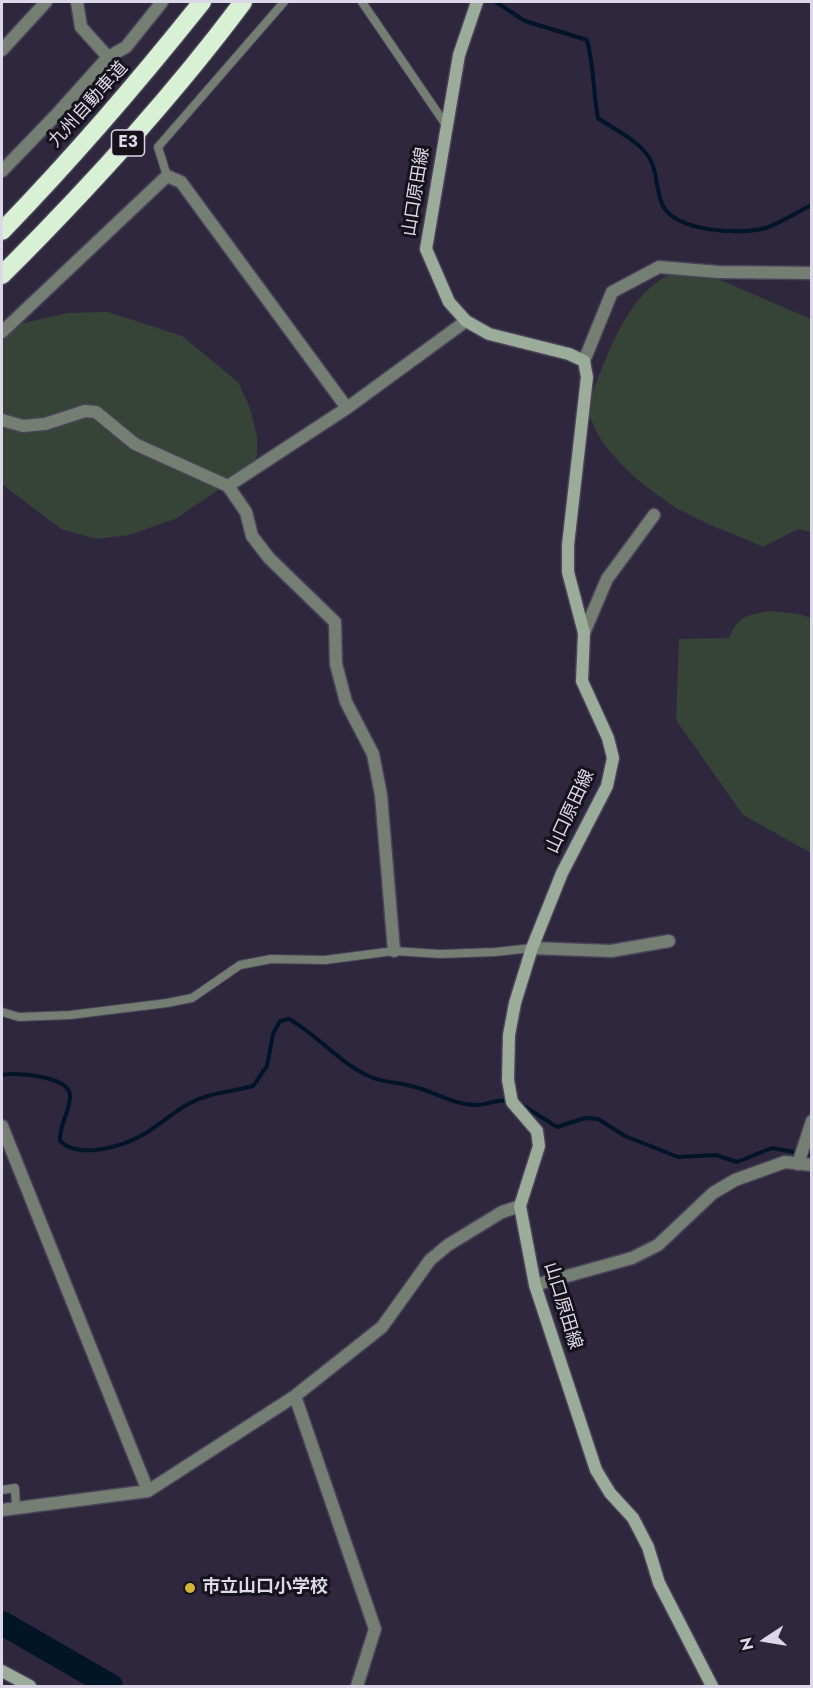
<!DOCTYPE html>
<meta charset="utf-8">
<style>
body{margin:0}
#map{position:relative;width:813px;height:1688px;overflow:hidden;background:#2e273e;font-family:Jost,sans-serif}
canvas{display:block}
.frame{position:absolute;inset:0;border:3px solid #dcd8e7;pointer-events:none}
.north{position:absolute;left:735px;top:1610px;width:60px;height:60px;-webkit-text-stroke:4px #15121c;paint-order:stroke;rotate:258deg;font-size:16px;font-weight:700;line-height:24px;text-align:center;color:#dcd8e7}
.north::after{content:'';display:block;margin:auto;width:21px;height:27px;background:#dcd8e7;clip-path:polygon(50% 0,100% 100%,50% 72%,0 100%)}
</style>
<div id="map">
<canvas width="813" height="1688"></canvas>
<div class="frame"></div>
<div class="north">N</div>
</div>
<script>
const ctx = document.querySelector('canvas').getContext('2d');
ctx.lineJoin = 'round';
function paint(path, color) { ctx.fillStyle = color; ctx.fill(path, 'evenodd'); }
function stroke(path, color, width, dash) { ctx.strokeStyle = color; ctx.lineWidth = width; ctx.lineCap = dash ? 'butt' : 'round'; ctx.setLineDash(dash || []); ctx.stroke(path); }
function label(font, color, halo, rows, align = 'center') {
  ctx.font = font + ' Jost,"Noto Sans JP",sans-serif'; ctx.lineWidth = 6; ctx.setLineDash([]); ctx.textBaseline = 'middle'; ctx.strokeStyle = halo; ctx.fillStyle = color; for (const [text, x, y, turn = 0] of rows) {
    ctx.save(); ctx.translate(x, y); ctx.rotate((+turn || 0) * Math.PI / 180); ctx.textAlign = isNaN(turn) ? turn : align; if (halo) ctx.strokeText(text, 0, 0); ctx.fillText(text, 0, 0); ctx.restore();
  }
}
const green = new Path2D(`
 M 704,273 L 811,319 L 811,532 L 798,529 L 763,547 C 737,535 707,525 682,511 C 649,492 592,447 588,406 C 603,365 626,293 671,274 C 679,271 694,273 704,273 Z
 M 108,312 L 182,336 L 238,382 L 250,408 L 257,437 L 257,456 L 248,470 L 175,519 L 129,535 L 96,539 L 61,529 L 2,484 L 2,328 L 68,313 Z
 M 771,611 L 799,614 L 811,618 L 811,853 L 743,815 L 676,720 L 679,639 L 729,638 C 738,615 748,615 771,611 Z`);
const stream = new Path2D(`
 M 496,2 L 525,21 L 587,40 C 594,66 593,91 598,118 C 615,130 642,142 651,161 C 658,175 656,193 663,206 C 677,232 741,235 766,228 C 781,223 797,212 812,205
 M 2,1075 C 15,1072 69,1076 70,1095 C 71,1110 59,1124 60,1141 C 79,1160 124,1146 144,1134 C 160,1125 174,1111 190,1103 C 211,1092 232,1092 253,1086 L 267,1066 L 273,1034 L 280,1021 L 289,1019 C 318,1035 340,1064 371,1077 C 385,1083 398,1082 411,1086 C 434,1091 453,1105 477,1105 C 488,1105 498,1098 509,1101
 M 519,1103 L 557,1127 L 585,1118 L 598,1119 L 625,1136 L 678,1157 L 716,1155 L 737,1162 L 772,1148 L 812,1155`);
const river = new Path2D(`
 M 2,1623 L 111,1686`);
const service = new Path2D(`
 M 362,2 L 446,125
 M 167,176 L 158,147 L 284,2
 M 2,1012 L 19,1017 L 70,1015 L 167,1003 L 192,998 L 240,965 L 271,959 L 325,960 L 394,951 L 440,954 L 495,952 L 532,948
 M 2,1490 L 15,1488 L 16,1507`);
const minor = new Path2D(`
 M 77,2 L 81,27 L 108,57
 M 2,50 L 46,2
 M 2,171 L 56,115 L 108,57 L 126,47 L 162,2
 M 2,332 L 167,176 L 181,182 L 347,408
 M 584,361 L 612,292 L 659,267 L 718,272 L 812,273
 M 2,420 L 23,426 L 45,424 L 85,411 L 96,412 L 135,444 L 228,486 L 246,512 L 252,536 L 269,558 L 335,622 L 336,664 L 346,702 L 373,754 L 381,795 L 394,951
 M 228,486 L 347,408 L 466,321
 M 584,633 L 607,579 L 654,515
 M 532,948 L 611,951 L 669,941
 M 2,1126 L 148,1491
 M 798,1164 L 812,1121
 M 535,1285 L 632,1258 L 658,1245 L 713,1193 L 735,1180 L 785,1162 L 812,1165
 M 295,1396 L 375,1629 L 357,1686
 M 2,1510 L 148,1491 L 295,1396 L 382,1327 L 430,1260 L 448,1245 L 502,1212 L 520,1206`);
const secondary = new Path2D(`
 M 477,2 L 459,55 L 426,249 L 449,302 L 466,321 L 489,334 L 569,354 L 584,361 L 587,377 L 568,545 L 568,572 L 584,633 L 582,681 L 608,738 L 613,758 L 607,786 L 562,873 L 532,948 L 515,1003 L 509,1035 L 508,1080 L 512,1102 L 537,1131 L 539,1146 L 520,1206 L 535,1285 L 596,1470 L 610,1493 L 633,1518 L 648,1547 L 659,1583 L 712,1686
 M 2,1671 L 30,1686`);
const motorway = new Path2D(`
 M 2,231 C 73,158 139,81 202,2
 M 2,275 C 88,189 170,100 243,2`);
const markers = [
 [190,1588,6,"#d5b535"]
];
const shields = [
 [128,143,33]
];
const shieldNames = [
 ["E3",128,143]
];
const streetNames = [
 ["九州自動車道",89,105,-48],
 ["山口原田線",417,192,-81],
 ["山口原田線",571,812,-65],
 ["山口原田線",562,1306,73]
];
const poiNames = [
 ["市立山口小学校",202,1588]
];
paint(green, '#364438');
stroke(stream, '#011526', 4);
stroke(river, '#011526', 24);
stroke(service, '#4a4359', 10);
stroke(minor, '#4a4359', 15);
stroke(secondary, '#4a4359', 15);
stroke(motorway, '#4a4359', 21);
stroke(service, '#747e73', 8);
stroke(minor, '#747e73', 12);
stroke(secondary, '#9cac9a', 12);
stroke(motorway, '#d8f1d5', 18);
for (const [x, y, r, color] of markers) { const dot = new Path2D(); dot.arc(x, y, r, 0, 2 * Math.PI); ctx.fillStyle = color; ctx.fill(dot); stroke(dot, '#15121c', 2); }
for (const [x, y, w] of shields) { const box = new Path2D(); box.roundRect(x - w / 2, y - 13, w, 26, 4.5); ctx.fillStyle = '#15121c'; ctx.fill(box); stroke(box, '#dcd8e7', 1.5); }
label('bold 16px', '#dcd8e7', null, shieldNames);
label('18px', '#dcd8e7', '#15121c', streetNames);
label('bold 18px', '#dcd8e7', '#15121c', poiNames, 'left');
</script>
